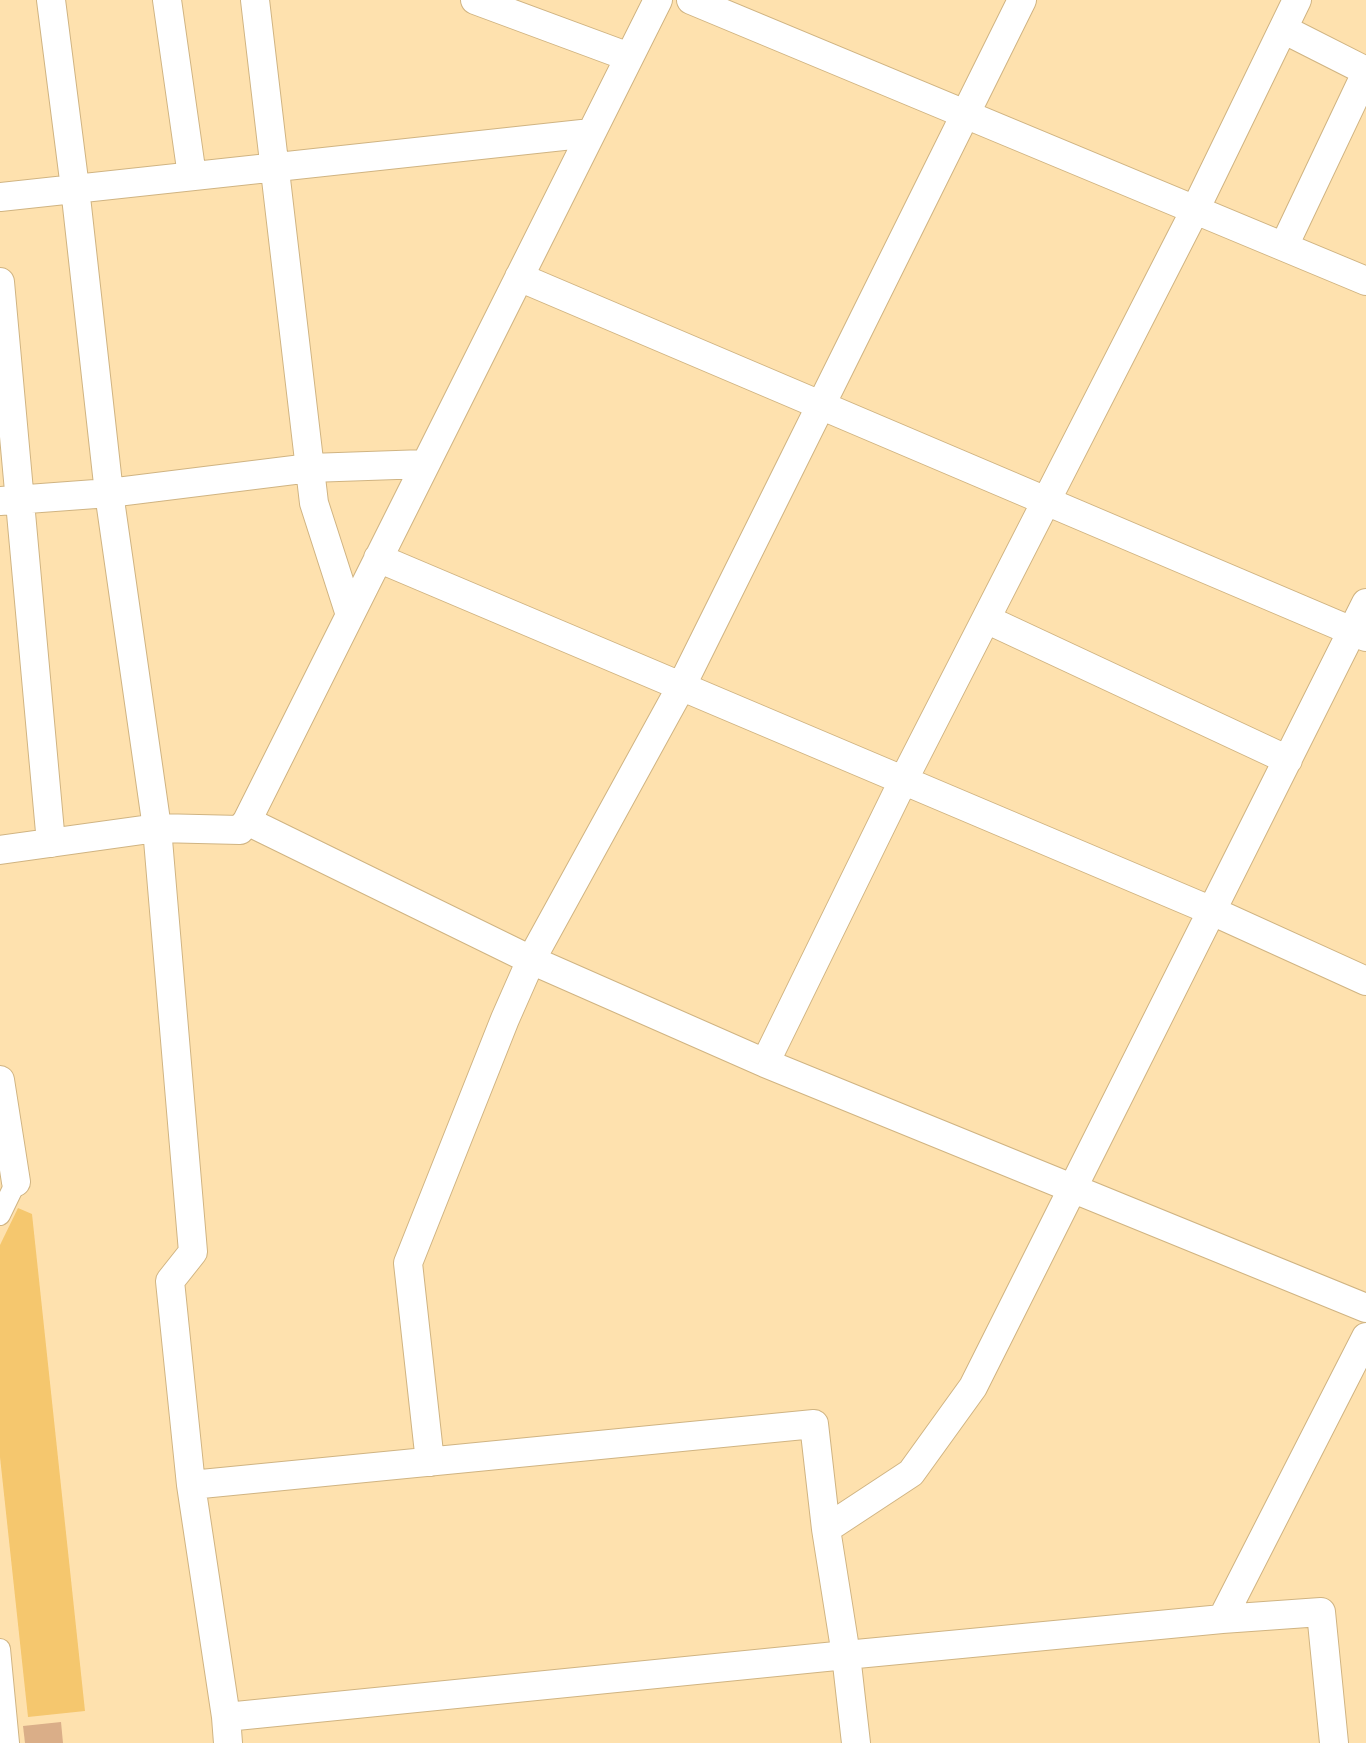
<!DOCTYPE html>
<style>
body{margin:0}
canvas{display:block;background:#fee1ae}
</style>
<canvas width="1366" height="1743"></canvas>
<script>
const ctx = document.querySelector('canvas').getContext('2d');
ctx.lineJoin = 'round';
function paint(path, color) { ctx.fillStyle = color; ctx.fill(path, 'evenodd'); }
function stroke(path, color, width, dash) { ctx.strokeStyle = color; ctx.lineWidth = width; ctx.lineCap = dash ? 'butt' : 'round'; ctx.setLineDash(dash || []); ctx.stroke(path); }
const green = new Path2D(`
 M 18,1208 L 32,1214 L 85,1711 L 28,1717 L 0,1457 L 0,1245 Z`);
const building = new Path2D(`
 M 61,1722 L 63,1743 L 25,1743 L 23,1726 Z`);
const service = new Path2D(`
 M 0,1215 L 16,1182
 M 0,1649 L 9,1743`);
const minor = new Path2D(`
 M 51,0 L 75,188 L 109,493 L 157,828 L 193,1252 L 170,1281 L 191,1485 L 226,1717 L 228,1743
 M 167,0 L 192,176
 M 255,0 L 314,503 L 350,615
 M 475,0 L 629,57
 M 691,0 L 1366,281
 M 1283,29 L 1366,71
 M 0,197 L 591,133
 M 1284,246 L 1366,73
 M 519,277 L 1366,637
 M 0,282 L 51,843
 M 0,501 L 109,493 L 310,468 L 425,464
 M 378,558 L 1212,911 L 1366,981
 M 986,619 L 1288,760
 M 247,821 L 531,960 L 765,1063 L 1366,1308
 M 0,850 L 157,828 L 240,830 L 247,821 L 658,0
 M 765,1063 L 903,781 L 1195,210 L 1297,0
 M 0,1080 L 16,1182
 M 430,1462 L 408,1263 L 505,1019 L 531,960 L 681,687 L 1022,0
 M 191,1485 L 814,1424 L 826,1529 L 846,1655 L 856,1743
 M 826,1529 L 911,1473 L 973,1387 L 1366,603
 M 1222,1619 L 1366,1337
 M 226,1717 L 846,1655 L 1222,1619 L 1321,1612 L 1334,1743`);
paint(green, '#f5c76e');
paint(building, '#daae88');
stroke(service, '#d0b482', 22);
stroke(minor, '#d0b482', 30);
stroke(service, '#fff', 20);
stroke(minor, '#fff', 28);
</script>
